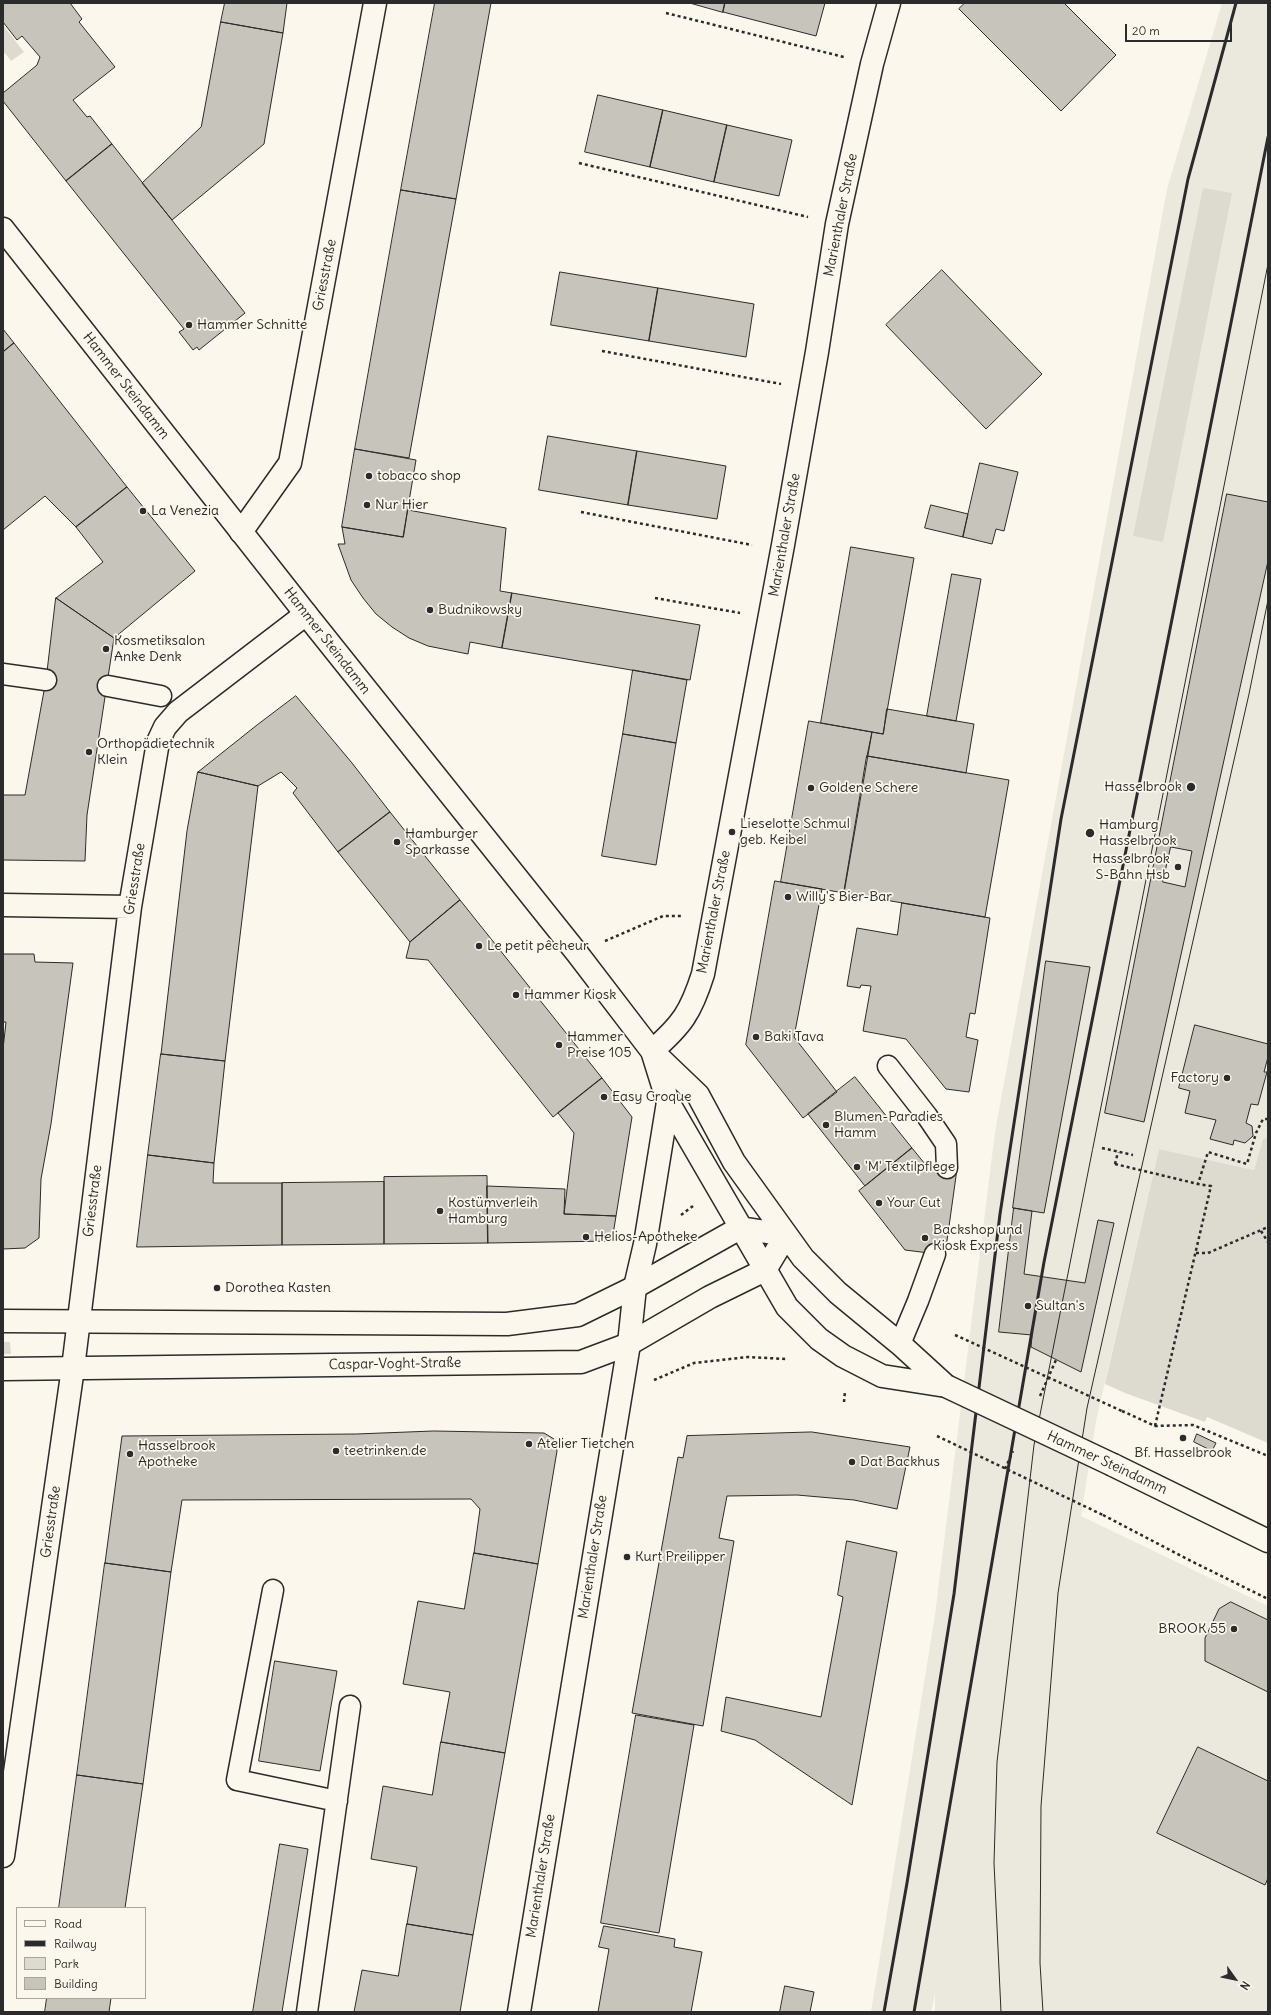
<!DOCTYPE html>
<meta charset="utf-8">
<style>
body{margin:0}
#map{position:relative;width:1271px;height:2015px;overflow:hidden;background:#fbf7ec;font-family:Delius,sans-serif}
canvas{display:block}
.frame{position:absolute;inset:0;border:4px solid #2b2b2b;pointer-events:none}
.legend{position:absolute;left:16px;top:1907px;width:130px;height:92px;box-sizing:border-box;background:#fbf7ec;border:1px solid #a8a59f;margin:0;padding:5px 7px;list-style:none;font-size:12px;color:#2b2b2b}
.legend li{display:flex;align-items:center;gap:8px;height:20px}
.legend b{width:20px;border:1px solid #a8a59f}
.north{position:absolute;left:1215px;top:1959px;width:40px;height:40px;-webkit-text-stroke:3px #fbf7ec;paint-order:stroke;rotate:123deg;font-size:11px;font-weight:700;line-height:16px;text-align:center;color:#2b2b2b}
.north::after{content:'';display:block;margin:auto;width:14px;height:18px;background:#2b2b2b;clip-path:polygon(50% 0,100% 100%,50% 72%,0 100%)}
.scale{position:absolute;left:1125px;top:24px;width:107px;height:18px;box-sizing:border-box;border:2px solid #2b2b2b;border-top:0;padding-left:5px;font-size:12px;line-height:14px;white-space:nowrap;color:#2b2b2b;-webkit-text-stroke:3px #fbf7ec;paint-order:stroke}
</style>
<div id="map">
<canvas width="1271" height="2015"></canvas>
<div class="frame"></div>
<ul class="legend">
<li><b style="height:5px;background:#fbf7ec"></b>Road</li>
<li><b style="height:5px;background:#2b2b2b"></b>Railway</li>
<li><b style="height:11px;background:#dddad0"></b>Park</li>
<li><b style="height:11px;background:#c7c4bc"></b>Building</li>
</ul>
<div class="north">N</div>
<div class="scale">20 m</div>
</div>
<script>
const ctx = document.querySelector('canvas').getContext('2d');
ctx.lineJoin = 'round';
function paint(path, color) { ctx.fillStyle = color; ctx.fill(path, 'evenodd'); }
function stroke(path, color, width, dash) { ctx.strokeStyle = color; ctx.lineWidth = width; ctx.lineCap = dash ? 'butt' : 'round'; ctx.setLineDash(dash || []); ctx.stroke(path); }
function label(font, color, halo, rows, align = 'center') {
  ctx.font = font + ' Delius,sans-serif'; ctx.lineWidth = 3.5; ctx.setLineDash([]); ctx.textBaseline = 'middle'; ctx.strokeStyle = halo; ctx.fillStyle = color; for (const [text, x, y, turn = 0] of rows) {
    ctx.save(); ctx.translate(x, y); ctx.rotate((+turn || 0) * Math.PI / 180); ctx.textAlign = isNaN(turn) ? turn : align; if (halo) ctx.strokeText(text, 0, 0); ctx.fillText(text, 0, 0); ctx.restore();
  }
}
const built = new Path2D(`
 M 1222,3 L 1268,3 L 1268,1137 L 1263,1139 L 1254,1170 L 1159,1149 L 1096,1421 L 1081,1516 L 1268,1606 L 1268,2012 L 935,2012 L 935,1994 L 931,2012 L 871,2012 L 935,1615 L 995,1132 L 1167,189 Z`);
const green = new Path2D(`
 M 3,25 L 24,52 L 11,61 L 5,53 L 3,54 Z
 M 1203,188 L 1232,193 L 1163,542 L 1133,536 Z
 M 1268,1137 L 1268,1443 L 1207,1417 L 1205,1422 L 1125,1393 L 1105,1384 L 1159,1149 L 1254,1170 L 1263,1139 Z
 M 3,1342 L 10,1342 L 11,1354 L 3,1354 Z`);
const building = new Path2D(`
 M 3,3 L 70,3 L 82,19 L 79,22 L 115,67 L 73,100 L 87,117 L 90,116 L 112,144 L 66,181 L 3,101 L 3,93 L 37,65 L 40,57 L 22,36 L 17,40 L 3,22 Z
 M 225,3 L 287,3 L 283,33 L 221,22 Z
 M 435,3 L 491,3 L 456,199 L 401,190 Z
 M 690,3 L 725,3 L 723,12 Z
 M 725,3 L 825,3 L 816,36 L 723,12 Z
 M 965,3 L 1064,3 L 1116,55 L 1061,111 L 959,9 Z
 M 221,22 L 283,33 L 264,144 L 172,220 L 142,183 L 201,127 Z
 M 598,95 L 663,110 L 650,167 L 585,152 Z
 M 663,110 L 727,125 L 714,182 L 650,167 Z
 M 727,125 L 792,140 L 779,196 L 714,182 Z
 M 112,144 L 245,313 L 199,350 L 197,347 L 193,350 L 179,332 L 184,329 L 66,181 Z
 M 401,190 L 456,199 L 409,458 L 355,449 Z
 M 942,270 L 1042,374 L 986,429 L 886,325 Z
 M 560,272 L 658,288 L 649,341 L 551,325 Z
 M 658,288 L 754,304 L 746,357 L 649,341 Z
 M 3,329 L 14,343 L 3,352 Z
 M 14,343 L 127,487 L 76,527 L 45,496 L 3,530 L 3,352 Z
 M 548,436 L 637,451 L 628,505 L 539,490 Z
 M 355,449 L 416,460 L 403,537 L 342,527 Z
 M 637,451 L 726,466 L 717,519 L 628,505 Z
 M 980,463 L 1018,472 L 1004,531 L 996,529 L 992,544 L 963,537 Z
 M 127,487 L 195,571 L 114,638 L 56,598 L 103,562 L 76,527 Z
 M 1227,494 L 1268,502 L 1268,561 L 1144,1122 L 1105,1113 Z
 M 931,505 L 968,514 L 963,537 L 925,528 Z
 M 408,510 L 506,528 L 500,591 L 512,593 L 502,648 L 470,642 L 468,654 L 428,646 L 409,638 L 392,627 L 376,614 L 363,598 L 351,580 L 338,544 L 345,544 L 342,527 L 403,537 Z
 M 851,547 L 914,558 L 883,734 L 821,723 Z
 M 952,574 L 981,579 L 956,721 L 927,716 Z
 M 512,593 L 700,625 L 690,680 L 502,648 Z
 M 56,598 L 114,638 L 87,815 L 85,861 L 3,860 L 3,795 L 25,795 L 46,680 Z
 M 633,670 L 687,680 L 676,743 L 623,734 Z
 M 296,696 L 352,763 L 390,812 L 338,852 L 293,793 L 297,788 L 281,772 L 258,786 L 198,772 L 257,725 Z
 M 887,709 L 974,724 L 966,773 L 867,756 L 872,732 L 883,734 Z
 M 809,721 L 872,732 L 844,893 L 781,882 Z
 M 623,734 L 676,743 L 656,865 L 602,856 Z
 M 867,756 L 1009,780 L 985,917 L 844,893 Z
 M 198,772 L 258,786 L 225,1061 L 161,1054 L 187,831 Z
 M 390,812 L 460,900 L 410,942 L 338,852 Z
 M 1171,847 L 1192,851 L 1185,887 L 1163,882 Z
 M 775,881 L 822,889 L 794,1037 L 837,1092 L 803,1118 L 746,1045 Z
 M 460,900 L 602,1078 L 553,1117 L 428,960 L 406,958 L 410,942 Z
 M 902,903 L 990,918 L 975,1014 L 970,1013 L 966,1037 L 978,1040 L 969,1092 L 946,1089 L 906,1039 L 863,1031 L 871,986 L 861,985 L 860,988 L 847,986 L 857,928 L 897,935 Z
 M 3,954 L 34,954 L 35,962 L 73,963 L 51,1124 L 41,1179 L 39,1238 L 25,1248 L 3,1249 L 3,1049 L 6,1022 L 3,1022 Z
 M 1046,961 L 1090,967 L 1044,1213 L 1013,1208 Z
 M 1195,1025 L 1268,1044 L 1268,1057 L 1264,1072 L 1267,1072 L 1258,1105 L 1251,1104 L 1246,1123 L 1252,1126 L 1253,1136 L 1245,1143 L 1234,1140 L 1233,1145 L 1210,1139 L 1216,1120 L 1185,1113 L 1190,1091 L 1179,1088 Z
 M 161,1054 L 225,1061 L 214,1163 L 148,1155 Z
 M 855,1077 L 912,1148 L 865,1186 L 808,1114 Z
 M 602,1078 L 632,1117 L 616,1216 L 564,1214 L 574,1133 L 558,1113 Z
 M 912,1148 L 925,1164 L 957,1169 L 945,1255 L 905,1250 L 859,1191 Z
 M 148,1155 L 214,1163 L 213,1183 L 282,1183 L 282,1245 L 137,1247 Z
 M 487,1176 L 488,1243 L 384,1244 L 384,1177 Z
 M 384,1182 L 384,1244 L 282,1245 L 282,1183 Z
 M 487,1186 L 565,1189 L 564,1214 L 616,1216 L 612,1241 L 488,1243 Z
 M 1014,1208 L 1032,1211 L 1024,1274 L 1085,1283 L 1098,1220 L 1114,1223 L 1081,1372 L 1031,1347 L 1032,1335 L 999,1332 Z
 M 434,1431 L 544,1433 L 554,1439 L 557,1451 L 538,1564 L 474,1553 L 480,1509 L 471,1499 L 182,1500 L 171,1572 L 105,1563 L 122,1436 L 356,1434 Z
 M 812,1432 L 910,1447 L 897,1509 L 854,1500 L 797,1495 L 727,1496 L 719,1538 L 734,1541 L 703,1726 L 632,1713 L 678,1457 L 683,1458 L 687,1436 Z
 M 1197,1434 L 1216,1443 L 1212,1451 L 1194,1442 Z
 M 847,1541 L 897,1552 L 852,1805 L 755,1740 L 721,1731 L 726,1697 L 821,1717 L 843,1597 L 838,1595 Z
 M 474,1553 L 538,1564 L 505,1753 L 441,1742 L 450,1692 L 403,1684 L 418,1601 L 464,1609 Z
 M 105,1563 L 171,1572 L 143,1784 L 77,1775 Z
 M 1231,1602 L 1268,1620 L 1268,1692 L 1205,1661 L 1205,1638 L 1219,1609 Z
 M 275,1661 L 337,1671 L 320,1771 L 259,1761 Z
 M 636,1715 L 694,1725 L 659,1933 L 601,1923 Z
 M 441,1742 L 505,1753 L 473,1935 L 407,1924 L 417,1867 L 371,1859 L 383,1786 L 432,1795 Z
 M 1198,1747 L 1268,1781 L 1268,1878 L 1265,1885 L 1157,1833 Z
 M 77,1775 L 143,1784 L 125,1908 L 59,1908 Z
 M 280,1844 L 308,1849 L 282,2012 L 253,2012 Z
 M 407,1924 L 473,1935 L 460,2012 L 354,2012 L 362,1970 L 398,1976 Z
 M 604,1926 L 675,1939 L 674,1947 L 702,1952 L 691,2012 L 598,2012 L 609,1949 L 599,1947 Z
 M 785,1986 L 814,1992 L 810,2012 L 780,2012 Z
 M 47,1998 L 111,1998 L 109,2012 L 45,2012 Z`);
const path = new Path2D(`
 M 666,13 L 844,57
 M 579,163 L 808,217
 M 602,351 L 781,384
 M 581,512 L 752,545
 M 655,598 L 740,613
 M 605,941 L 663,916 L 683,916
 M 1102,1148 L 1133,1155
 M 1115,1164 L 1118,1152
 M 681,1215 L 693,1206
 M 1261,1231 L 1268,1242
 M 1196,1253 L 1208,1253 L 1268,1227
 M 654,1380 L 694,1363 L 748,1357 L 786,1359
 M 844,1402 L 845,1391
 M 1122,1411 L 1155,1426 L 1193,1425 L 1268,1456
 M 1155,1426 L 1211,1186 L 1198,1184 L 1208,1152 L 1247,1164 L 1256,1133 L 1263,1119 L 1268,1119
 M 1103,1515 L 1191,1561 L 1268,1599`);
const lane = new Path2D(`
 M 3,674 L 46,680
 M 108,686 L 161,696
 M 888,1066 L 927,1116 L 946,1144 L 947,1168
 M 900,1344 L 918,1301 L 935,1254
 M 273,1590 L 237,1780 L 337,1801
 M 307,2012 L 350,1706`);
const street = new Path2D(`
 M 241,532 L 290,463 L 375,3
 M 3,905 L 130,907
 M 652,1051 C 682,1025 691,1012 703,974 L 783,545 L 817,352 L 837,224 L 872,64 L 889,3
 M 3,1856 L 73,1368 L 130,907 L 158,742 L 165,727 L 178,712 L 306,614
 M 519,2012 L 629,1344 L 635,1287 L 645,1244 L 668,1102`);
const secondary = new Path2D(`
 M 3,229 L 306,614 L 577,953 L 652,1051 L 698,1095 L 734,1162 L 803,1258 L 838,1293 L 900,1344 L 946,1386
 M 653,1054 L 668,1102 L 787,1307 L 819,1339 L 843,1356 L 882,1376 L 946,1386
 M 740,1228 L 786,1235
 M 765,1270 L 786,1235
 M 3,1321 L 507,1324 L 578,1315 L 635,1287 L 740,1228
 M 3,1369 L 581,1362 L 629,1344 L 710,1297 L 765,1270
 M 1113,1465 L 1268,1541`);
const tram = new Path2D(`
 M 1001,2012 L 994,1863 L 997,1762 L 1034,1445 L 1268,264
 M 1043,2012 L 1040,1963 L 1041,1806 L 1058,1593 L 1087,1408 L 1249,694 L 1268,600`);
const rail = new Path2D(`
 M 884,2012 L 907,1883 L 954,1594 L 1000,1214 L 1061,819 L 1188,179 L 1236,3
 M 914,2012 L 1044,1262 L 1268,137`);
const pathBridge = new Path2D(`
 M 1115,1164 L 1198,1184
 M 955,1335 L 1122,1411
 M 1040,1396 L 1056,1360
 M 937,1436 L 1103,1515
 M 1005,1469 L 1013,1451`);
const secondaryBridge = new Path2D(`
 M 946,1386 L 1113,1465`);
const markers = [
 [189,325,4,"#2b2b2b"],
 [369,476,4,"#2b2b2b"],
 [367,505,4,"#2b2b2b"],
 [143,511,4,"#2b2b2b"],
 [430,610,4,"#2b2b2b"],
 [106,649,4,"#2b2b2b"],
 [89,752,4,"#2b2b2b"],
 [1191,787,5,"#2b2b2b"],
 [811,788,4,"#2b2b2b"],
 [732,832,4,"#2b2b2b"],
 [1090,833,5,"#2b2b2b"],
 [397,842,4,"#2b2b2b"],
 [1178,867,4,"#2b2b2b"],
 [788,897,4,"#2b2b2b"],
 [479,946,4,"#2b2b2b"],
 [516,995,4,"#2b2b2b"],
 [756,1037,4,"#2b2b2b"],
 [559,1045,4,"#2b2b2b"],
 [1227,1078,4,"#2b2b2b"],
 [604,1097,4,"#2b2b2b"],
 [826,1125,4,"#2b2b2b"],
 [857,1167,4,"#2b2b2b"],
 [879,1203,4,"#2b2b2b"],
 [440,1211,4,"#2b2b2b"],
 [586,1237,4,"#2b2b2b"],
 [925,1238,4,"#2b2b2b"],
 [217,1288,4,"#2b2b2b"],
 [1028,1306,4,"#2b2b2b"],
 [1183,1438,4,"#2b2b2b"],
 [529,1444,4,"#2b2b2b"],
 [336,1451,4,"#2b2b2b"],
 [130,1454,4,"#2b2b2b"],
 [852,1462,4,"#2b2b2b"],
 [627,1557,4,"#2b2b2b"],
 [1234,1629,4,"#2b2b2b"]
];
const streetNames = [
 ["Marienthaler Straße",841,215,-79],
 ["Griesstraße",325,275,-79],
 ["Hammer Steindamm",126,386,52],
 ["Marienthaler Straße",785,535,-80],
 ["Hammer Steindamm",327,641,52],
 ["Griesstraße",135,879,-81],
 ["Marienthaler Straße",714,912,-79],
 ["Griesstraße",93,1201,-83],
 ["Caspar-Voght-Straße",395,1364,-1],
 ["Hammer Steindamm",1107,1463,25],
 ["Griesstraße",51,1522,-82],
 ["Marienthaler Straße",593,1557,-81],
 ["Marienthaler Straße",541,1876,-81]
];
const poiNames = [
 ["Hammer Schnitte",197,325],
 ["tobacco shop",377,476],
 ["Nur Hier",375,505],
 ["La Venezia",151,511],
 ["Budnikowsky",438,610],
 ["Kosmetiksalon",114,641],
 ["Anke Denk",114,657],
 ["Orthopädietechnik",97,744],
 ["Klein",97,760],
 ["Hasselbrook",1182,787,"right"],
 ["Goldene Schere",819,788],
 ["Lieselotte Schmul",740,824],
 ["geb. Keibel",740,840],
 ["Hamburg",1099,825],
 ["Hasselbrook",1099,841],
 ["Hamburger",405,834],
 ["Sparkasse",405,850],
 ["Hasselbrook",1170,859,"right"],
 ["S-Bahn Hsb",1170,875,"right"],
 ["Willy's Bier-Bar",796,897],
 ["Le petit pêcheur",487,946],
 ["Hammer Kiosk",524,995],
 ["Hammer",567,1037],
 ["Preise 105",567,1053],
 ["Baki Tava",764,1037],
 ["Factory",1219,1078,"right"],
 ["Easy Croque",612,1097],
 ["Blumen-Paradies",834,1117],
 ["Hamm",834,1133],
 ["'M' Textilpflege",865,1167],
 ["Kostümverleih",448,1203],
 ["Hamburg",448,1219],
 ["Your Cut",887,1203],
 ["Backshop und",933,1230],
 ["Kiosk Express",933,1246],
 ["Helios-Apotheke",594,1237],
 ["Dorothea Kasten",225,1288],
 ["Sultan's",1036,1306],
 ["Atelier Tietchen",537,1444],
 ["Hasselbrook",138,1446],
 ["Apotheke",138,1462],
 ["teetrinken.de",344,1451],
 ["Bf. Hasselbrook",1183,1453,"center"],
 ["Dat Backhus",860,1462],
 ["Kurt Preilipper",635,1557],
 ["BROOK 55",1226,1629,"right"]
];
paint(built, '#ebe8de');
paint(green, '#dddad0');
paint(building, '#c7c4bc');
stroke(building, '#2b2b2b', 1);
stroke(lane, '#2b2b2b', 23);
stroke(street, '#2b2b2b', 25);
stroke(secondary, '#2b2b2b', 25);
stroke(path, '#2b2b2b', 2.5, [3, 3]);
stroke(lane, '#fbf7ec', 20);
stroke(street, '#fbf7ec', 22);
stroke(secondary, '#fbf7ec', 22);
stroke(tram, '#2b2b2b', 1);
stroke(rail, '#2b2b2b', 3);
stroke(secondaryBridge, '#2b2b2b', 25, []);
stroke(pathBridge, '#2b2b2b', 2.5, [3, 3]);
stroke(secondaryBridge, '#fbf7ec', 22);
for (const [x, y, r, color] of markers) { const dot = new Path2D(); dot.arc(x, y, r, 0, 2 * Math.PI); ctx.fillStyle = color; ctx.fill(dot); stroke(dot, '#fbf7ec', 1.5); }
label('14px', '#2b2b2b', '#fbf7ec', streetNames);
label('14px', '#2b2b2b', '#fbf7ec', poiNames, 'left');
</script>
